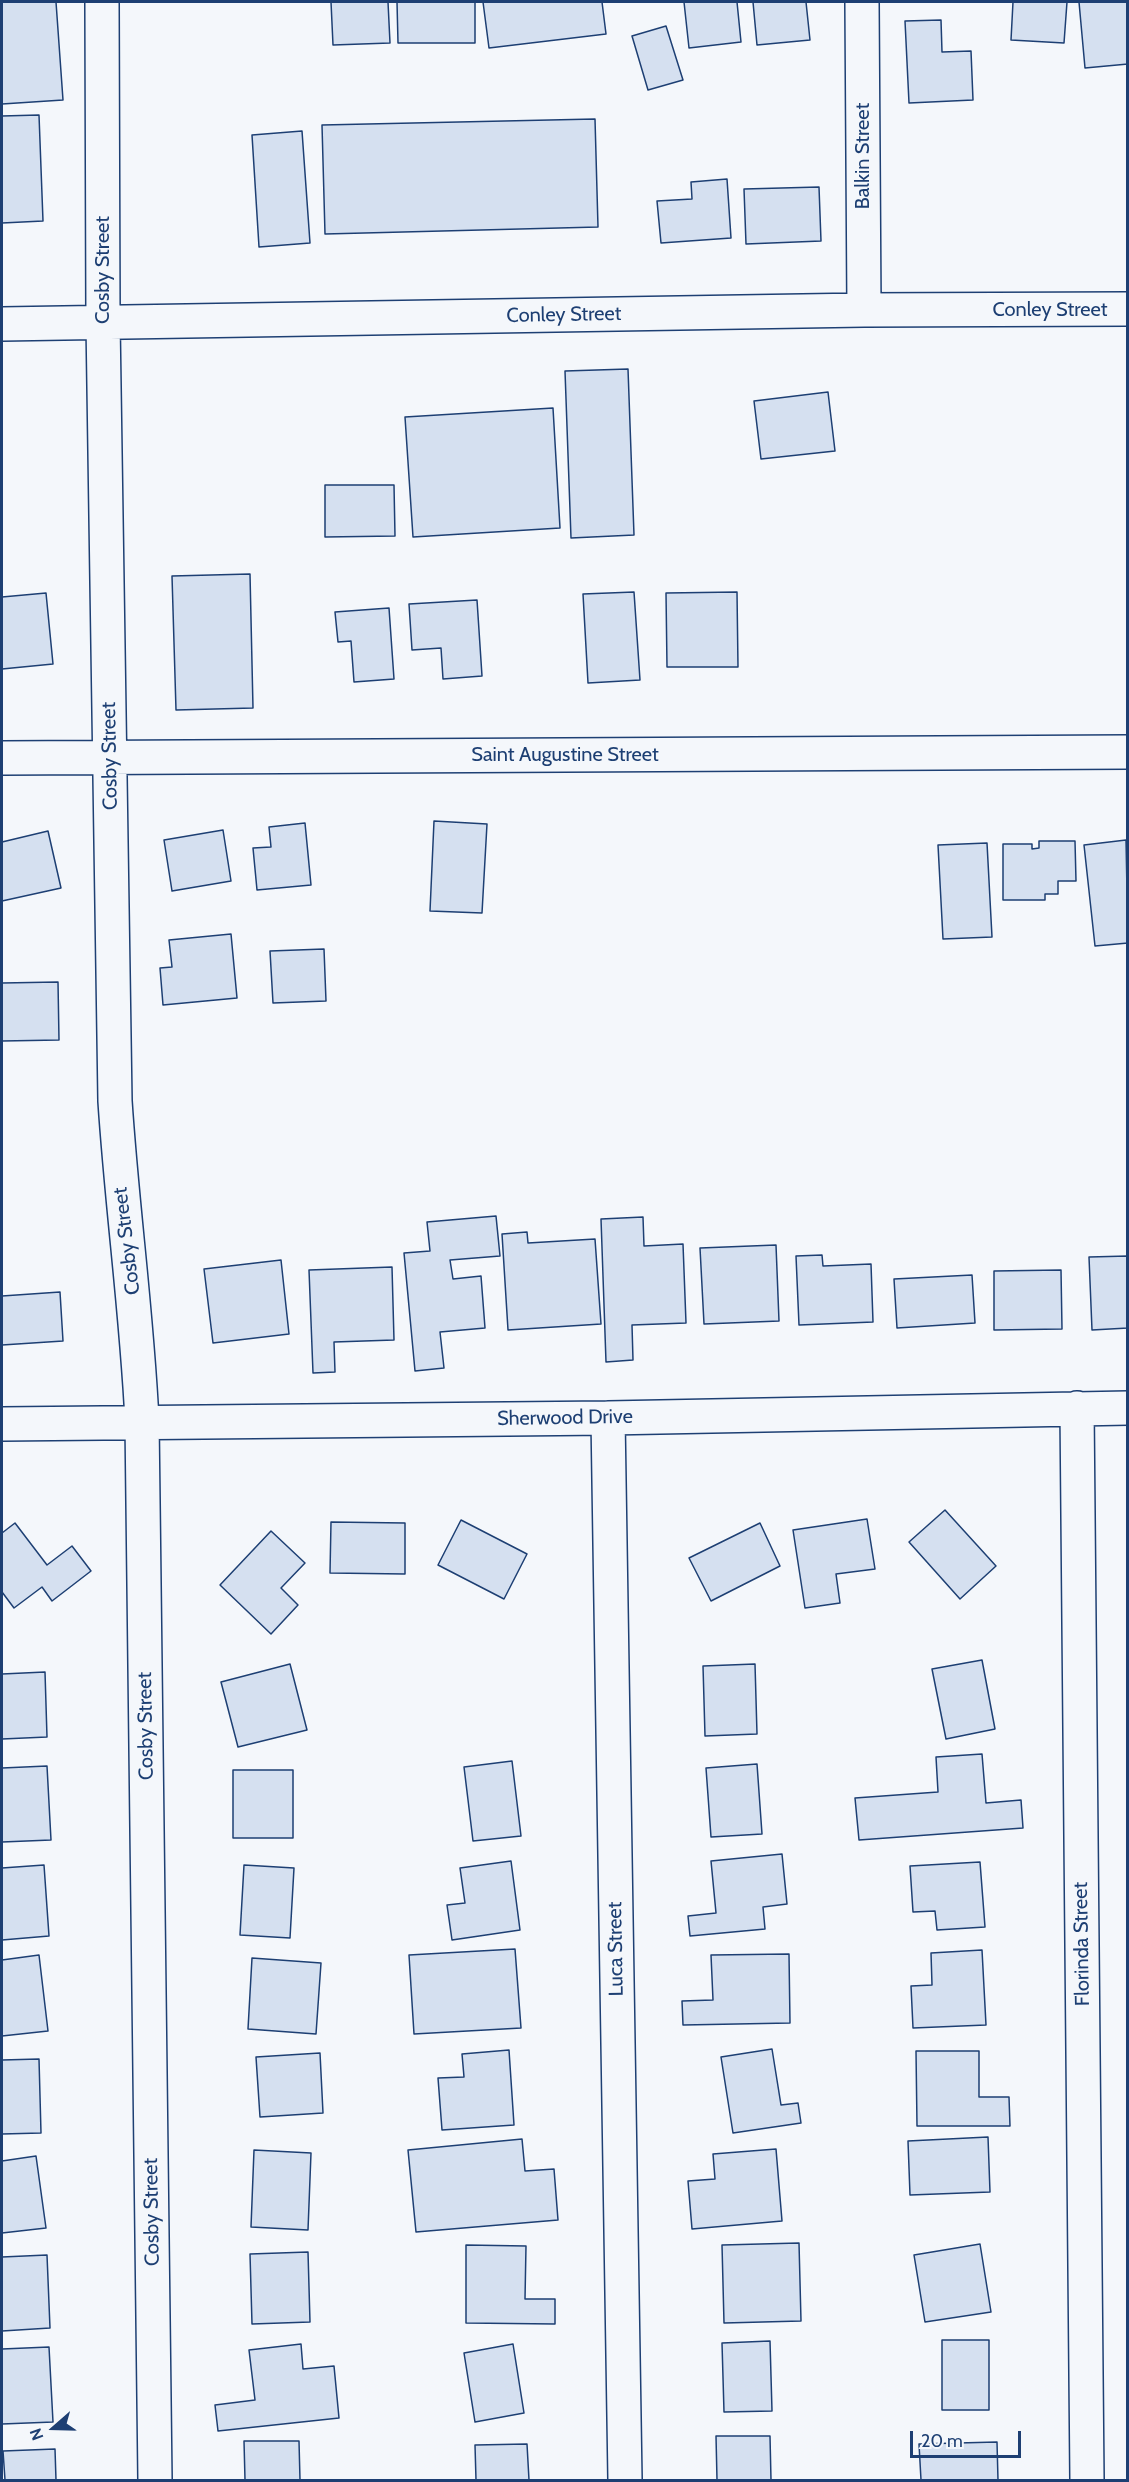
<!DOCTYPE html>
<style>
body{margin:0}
#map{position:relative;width:1129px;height:2482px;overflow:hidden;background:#f4f7fb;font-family:Cabin,sans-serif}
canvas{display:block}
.frame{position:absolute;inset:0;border:3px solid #1d3f73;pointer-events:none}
.north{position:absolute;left:24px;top:2398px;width:60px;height:60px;-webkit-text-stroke:4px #f4f7fb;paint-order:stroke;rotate:250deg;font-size:16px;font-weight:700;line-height:24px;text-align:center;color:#1d3f73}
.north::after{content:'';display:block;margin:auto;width:21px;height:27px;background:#1d3f73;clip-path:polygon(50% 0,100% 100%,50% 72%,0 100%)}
.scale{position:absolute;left:910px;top:2431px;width:111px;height:27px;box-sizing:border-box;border:3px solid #1d3f73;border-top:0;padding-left:8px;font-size:18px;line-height:21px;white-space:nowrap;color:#1d3f73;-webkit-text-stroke:4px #f4f7fb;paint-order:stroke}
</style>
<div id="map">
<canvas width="1129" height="2482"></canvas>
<div class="frame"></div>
<div class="north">N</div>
<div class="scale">20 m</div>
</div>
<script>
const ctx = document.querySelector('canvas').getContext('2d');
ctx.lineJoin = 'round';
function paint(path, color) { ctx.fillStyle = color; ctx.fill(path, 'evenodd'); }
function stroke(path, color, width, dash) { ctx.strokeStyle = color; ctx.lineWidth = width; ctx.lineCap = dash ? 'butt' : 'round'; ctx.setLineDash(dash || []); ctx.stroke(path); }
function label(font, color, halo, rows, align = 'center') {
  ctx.font = font + ' Cabin,sans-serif'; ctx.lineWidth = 4.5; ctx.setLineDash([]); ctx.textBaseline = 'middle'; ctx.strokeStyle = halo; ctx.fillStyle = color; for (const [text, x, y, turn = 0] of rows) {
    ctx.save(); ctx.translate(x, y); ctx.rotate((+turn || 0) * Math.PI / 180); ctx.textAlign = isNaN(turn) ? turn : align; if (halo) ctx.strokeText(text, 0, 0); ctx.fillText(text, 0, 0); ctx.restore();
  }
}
const building = new Path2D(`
 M 2,2 L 56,2 L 63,100 L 2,104 Z
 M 331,2 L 388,2 L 390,43 L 333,45 Z
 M 397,2 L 475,2 L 475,43 L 398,43 Z
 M 483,2 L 602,2 L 606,34 L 489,48 Z
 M 684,2 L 737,2 L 741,42 L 689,48 Z
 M 753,2 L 806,2 L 810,40 L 757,45 Z
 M 1013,2 L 1067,2 L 1064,43 L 1011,40 Z
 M 1079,2 L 1128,2 L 1128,64 L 1085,68 Z
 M 941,20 L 942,52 L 971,51 L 973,100 L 909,103 L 905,21 Z
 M 666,26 L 683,80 L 648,90 L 632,36 Z
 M 39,115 L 43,221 L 2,223 L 2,116 Z
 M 595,119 L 598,227 L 325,234 L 322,125 Z
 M 302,131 L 310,243 L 259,247 L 252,135 Z
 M 727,179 L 731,238 L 661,243 L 657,201 L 692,199 L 691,182 Z
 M 819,187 L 821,241 L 746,244 L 744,189 Z
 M 628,369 L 634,535 L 571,538 L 565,371 Z
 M 828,392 L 835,451 L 761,459 L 754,401 Z
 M 553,408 L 560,528 L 413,537 L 405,417 Z
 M 325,485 L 394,485 L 395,536 L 325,537 Z
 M 250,574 L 253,708 L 176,710 L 172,576 Z
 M 634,592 L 640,680 L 588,683 L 583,594 Z
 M 737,592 L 738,667 L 667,667 L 666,593 Z
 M 46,593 L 53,664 L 2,669 L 2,597 Z
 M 477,600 L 482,676 L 443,679 L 441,648 L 412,650 L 409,604 Z
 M 389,608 L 394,679 L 354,682 L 351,641 L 338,642 L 335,612 Z
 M 434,821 L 487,824 L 482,913 L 430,911 Z
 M 305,823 L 311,885 L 257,890 L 253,848 L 271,847 L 269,827 Z
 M 223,830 L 231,881 L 172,891 L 164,840 Z
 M 48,831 L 61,888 L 2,901 L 2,842 Z
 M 1126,840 L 1128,943 L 1095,946 L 1084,845 Z
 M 1039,841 L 1075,841 L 1076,881 L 1058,881 L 1058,894 L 1045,894 L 1045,900 L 1003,900 L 1003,844 L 1032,844 L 1032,849 L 1039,848 Z
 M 987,843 L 992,937 L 943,939 L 938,845 Z
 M 231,934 L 237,998 L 163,1005 L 160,968 L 172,967 L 169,940 Z
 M 324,949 L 326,1001 L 273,1003 L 270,951 Z
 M 58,982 L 59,1040 L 2,1041 L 2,983 Z
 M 496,1216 L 500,1256 L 450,1260 L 453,1279 L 481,1276 L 485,1328 L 440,1332 L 444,1368 L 415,1371 L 404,1253 L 430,1251 L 427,1222 Z
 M 643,1217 L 644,1246 L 683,1244 L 686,1323 L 632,1325 L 633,1360 L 606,1362 L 601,1219 Z
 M 527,1232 L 528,1243 L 595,1239 L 601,1324 L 508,1330 L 502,1234 Z
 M 776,1245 L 779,1321 L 704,1324 L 700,1248 Z
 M 822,1255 L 823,1266 L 871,1264 L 873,1322 L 799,1325 L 796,1256 Z
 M 1128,1256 L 1128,1328 L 1092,1330 L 1089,1257 Z
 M 281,1260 L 289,1334 L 213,1343 L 204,1269 Z
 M 392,1267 L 394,1340 L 334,1342 L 335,1372 L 313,1373 L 309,1270 Z
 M 1061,1270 L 1062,1329 L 994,1330 L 994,1271 Z
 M 972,1275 L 975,1323 L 897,1328 L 894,1279 Z
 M 60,1292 L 63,1341 L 2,1345 L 2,1296 Z
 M 945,1510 L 996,1566 L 960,1599 L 909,1542 Z
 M 867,1519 L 875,1569 L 836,1574 L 840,1603 L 805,1608 L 793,1530 Z
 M 461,1520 L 527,1554 L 504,1599 L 438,1565 Z
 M 331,1522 L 405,1523 L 405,1574 L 330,1573 Z
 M 15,1523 L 47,1565 L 72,1546 L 91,1571 L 52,1601 L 42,1587 L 14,1608 L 2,1592 L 2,1533 Z
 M 760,1523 L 780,1566 L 711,1601 L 689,1558 Z
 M 271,1531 L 305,1563 L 281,1588 L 298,1605 L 271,1634 L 220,1585 Z
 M 982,1660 L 995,1729 L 946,1739 L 932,1669 Z
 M 290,1664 L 307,1730 L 238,1747 L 221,1682 Z
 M 755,1664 L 757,1734 L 705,1736 L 703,1666 Z
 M 45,1672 L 47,1737 L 2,1739 L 2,1674 Z
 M 982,1754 L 986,1803 L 1021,1800 L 1023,1828 L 859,1840 L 855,1798 L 938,1792 L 936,1757 Z
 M 512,1761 L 521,1836 L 473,1841 L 464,1767 Z
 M 757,1764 L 762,1834 L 711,1837 L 706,1768 Z
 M 47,1766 L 51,1840 L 2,1842 L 2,1768 Z
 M 233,1770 L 293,1770 L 293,1838 L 233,1838 Z
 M 782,1854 L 787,1904 L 763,1907 L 765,1929 L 690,1936 L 688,1916 L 716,1913 L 711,1861 Z
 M 511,1861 L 520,1930 L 452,1940 L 447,1905 L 465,1903 L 460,1868 Z
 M 980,1862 L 985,1927 L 937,1930 L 935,1911 L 913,1912 L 910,1866 Z
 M 44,1865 L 49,1936 L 2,1940 L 2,1868 Z
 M 244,1865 L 294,1868 L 290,1938 L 240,1935 Z
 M 515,1949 L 521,2028 L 414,2034 L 409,1955 Z
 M 982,1950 L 986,2025 L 913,2028 L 911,1986 L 932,1985 L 931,1953 Z
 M 789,1954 L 790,2023 L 683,2025 L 682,2001 L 713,2000 L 711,1955 Z
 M 39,1955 L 48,2031 L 2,2036 L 2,1960 Z
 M 252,1958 L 321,1963 L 316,2034 L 248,2029 Z
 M 772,2049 L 781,2105 L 798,2103 L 801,2123 L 733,2133 L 721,2057 Z
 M 509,2050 L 514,2125 L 442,2130 L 438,2078 L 464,2077 L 462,2054 Z
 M 916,2051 L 979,2051 L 979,2097 L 1009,2097 L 1010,2126 L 917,2126 Z
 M 320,2053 L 323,2113 L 260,2117 L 256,2057 Z
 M 39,2059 L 41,2133 L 2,2134 L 2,2060 Z
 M 988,2137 L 990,2192 L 910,2195 L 908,2141 Z
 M 522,2139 L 525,2171 L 554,2169 L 558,2220 L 416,2232 L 408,2150 Z
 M 776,2149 L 782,2221 L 692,2229 L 688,2181 L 715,2179 L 713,2154 Z
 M 254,2150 L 311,2153 L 308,2230 L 251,2227 Z
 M 36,2156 L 46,2228 L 2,2233 L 2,2161 Z
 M 799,2243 L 801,2321 L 724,2323 L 722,2245 Z
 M 980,2244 L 991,2312 L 925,2322 L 914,2255 Z
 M 466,2245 L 526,2246 L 525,2299 L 555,2299 L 555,2324 L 466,2323 Z
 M 308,2252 L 310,2322 L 252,2324 L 250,2254 Z
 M 47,2255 L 50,2328 L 2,2331 L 2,2257 Z
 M 942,2340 L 989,2340 L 989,2410 L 942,2410 Z
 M 770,2341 L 772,2411 L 724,2412 L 722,2343 Z
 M 301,2344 L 303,2369 L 334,2366 L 339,2418 L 218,2431 L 215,2405 L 255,2400 L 249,2350 Z
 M 513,2344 L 524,2413 L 475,2422 L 464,2353 Z
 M 49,2347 L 53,2422 L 2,2424 L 2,2349 Z
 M 716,2436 L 770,2436 L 771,2480 L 717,2480 Z
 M 244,2441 L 299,2441 L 300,2480 L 245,2480 Z
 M 997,2442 L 998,2480 L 921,2480 L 919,2444 Z
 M 527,2444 L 529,2480 L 476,2480 L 475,2445 Z
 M 55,2449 L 56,2480 L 5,2480 L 3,2451 Z`);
const minor = new Path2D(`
 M 102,2 L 103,322 L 115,1101 C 122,1208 137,1314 142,1421 L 155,2480
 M 862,2 L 864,310
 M 2,324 L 864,310 L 1128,309
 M 2,758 L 1128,752
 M 1077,1408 L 1087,2480
 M 608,1418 L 625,2480
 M 2,1424 L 608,1418 L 1128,1408`);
const streetNames = [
 ["Balkin Street",863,156,-90],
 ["Cosby Street",103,270,-90],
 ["Conley Street",1050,310],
 ["Conley Street",564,315,-1],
 ["Saint Augustine Street",565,755],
 ["Cosby Street",110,756,-91],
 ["Cosby Street",127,1241,-97],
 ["Sherwood Drive",565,1418,-1],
 ["Cosby Street",146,1726,-91],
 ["Florinda Street",1082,1944,-91],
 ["Luca Street",616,1949,-91],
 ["Cosby Street",152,2212,-91]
];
paint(building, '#d5e0f0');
stroke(building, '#1d3f73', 1.5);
stroke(minor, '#1d3f73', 36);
stroke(minor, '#f4f7fb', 33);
label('20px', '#1d3f73', '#f4f7fb', streetNames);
</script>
